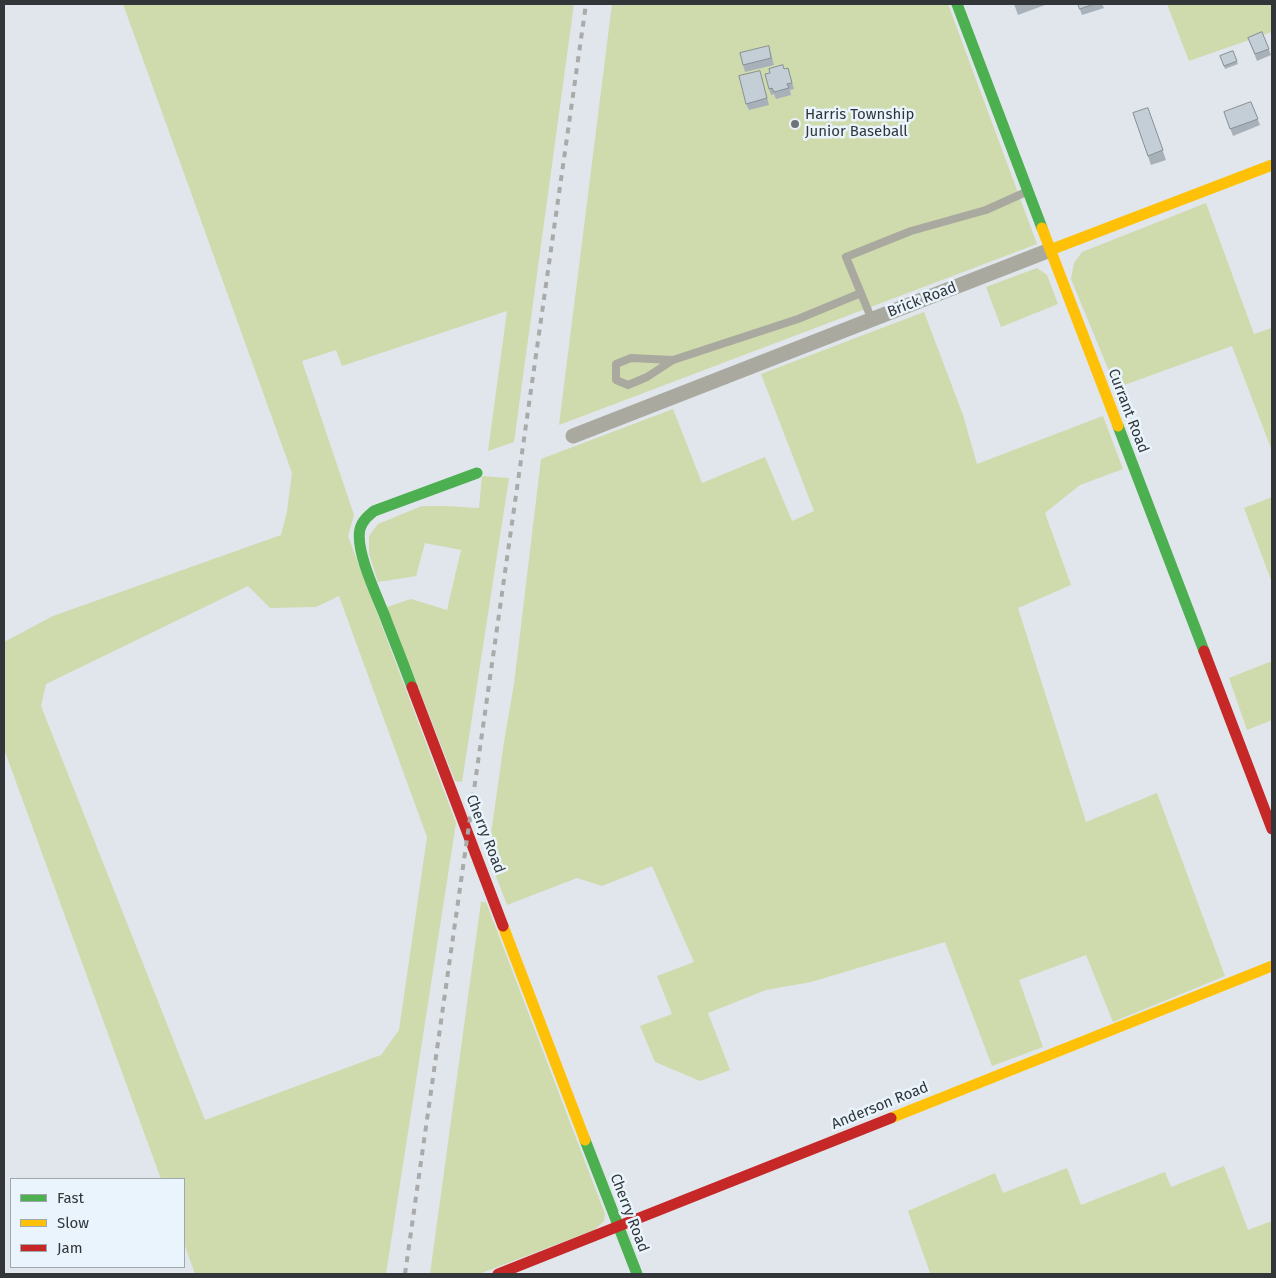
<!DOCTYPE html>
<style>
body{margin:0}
#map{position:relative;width:1276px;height:1278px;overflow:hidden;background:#e0e6eb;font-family:"Fira Sans",sans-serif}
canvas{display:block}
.frame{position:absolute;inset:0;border:5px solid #323639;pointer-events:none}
.legend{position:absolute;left:10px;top:1178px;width:175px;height:90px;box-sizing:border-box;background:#e9f4fd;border:1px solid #a0a8af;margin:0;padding:6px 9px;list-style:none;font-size:15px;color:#323639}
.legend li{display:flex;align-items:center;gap:10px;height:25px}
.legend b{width:25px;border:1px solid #a0a8af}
</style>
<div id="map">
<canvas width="1276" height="1278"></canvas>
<div class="frame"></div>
<ul class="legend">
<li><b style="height:6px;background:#4caf50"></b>Fast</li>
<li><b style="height:6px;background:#ffc107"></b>Slow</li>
<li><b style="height:6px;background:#c62828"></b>Jam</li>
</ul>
</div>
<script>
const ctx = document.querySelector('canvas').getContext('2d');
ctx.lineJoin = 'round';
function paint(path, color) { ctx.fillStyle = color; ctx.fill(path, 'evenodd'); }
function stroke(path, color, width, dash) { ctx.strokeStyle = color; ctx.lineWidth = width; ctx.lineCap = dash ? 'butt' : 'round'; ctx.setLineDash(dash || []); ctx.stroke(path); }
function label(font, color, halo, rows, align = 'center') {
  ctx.font = font + ' "Fira Sans",sans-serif'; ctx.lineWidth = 5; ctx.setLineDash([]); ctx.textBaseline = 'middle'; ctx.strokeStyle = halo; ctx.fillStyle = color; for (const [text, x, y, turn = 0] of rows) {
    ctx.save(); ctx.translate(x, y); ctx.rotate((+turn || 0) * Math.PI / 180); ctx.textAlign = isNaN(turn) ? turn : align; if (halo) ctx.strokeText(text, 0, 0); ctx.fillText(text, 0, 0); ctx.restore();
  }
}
const green = new Path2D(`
 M 123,4 L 574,4 L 514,442 L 488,451 L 507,311 L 342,366 L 336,350 L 302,361 L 354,515 L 348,536 L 456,823 L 386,1274 L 195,1274 L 184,1243 L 184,1179 L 161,1179 L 4,749 L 4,642 L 53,616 L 281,535 L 287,511 L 292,473 ZM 248,586 L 270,608 L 316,607 L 339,596 L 427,837 L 399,1030 L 381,1055 L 205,1120 L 41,706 L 46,684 Z
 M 612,4 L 948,4 L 1037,244 L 559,425 Z
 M 1167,4 L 1272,4 L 1272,32 L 1189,61 Z
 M 1206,203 L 1254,334 L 1272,328 L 1272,451 L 1232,346 L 1116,388 L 1071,279 L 1074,263 L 1082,252 Z
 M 1037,268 L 1047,275 L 1058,304 L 1001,327 L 986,287 Z
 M 924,312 L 963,415 L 977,464 L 1103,416 L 1123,469 L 1080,485 L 1045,513 L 1071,585 L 1018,608 L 1086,822 L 1157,793 L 1225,976 L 1113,1022 L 1086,955 L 1019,980 L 1043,1047 L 992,1066 L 945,942 L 811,982 L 766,990 L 708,1013 L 730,1070 L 700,1081 L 655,1062 L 640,1026 L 672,1014 L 657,976 L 694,962 L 652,866 L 602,886 L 577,878 L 507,905 L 488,855 L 504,742 L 514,684 L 541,459 L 673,409 L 702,483 L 765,457 L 792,521 L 814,511 L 761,374 Z
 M 482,476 L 509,478 L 462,782 L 455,781 L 387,607 L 411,599 L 447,610 L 461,550 L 425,543 L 416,576 L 378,582 L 369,554 L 369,536 L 378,524 L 422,506 L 446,506 L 479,508 Z
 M 1272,497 L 1272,580 L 1271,580 L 1244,508 Z
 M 1272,661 L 1272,720 L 1247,730 L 1229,678 Z
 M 481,902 L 486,902 L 605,1214 L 604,1221 L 594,1230 L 479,1274 L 430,1274 Z
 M 1224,1166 L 1248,1230 L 1272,1221 L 1272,1274 L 928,1274 L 930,1273 L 908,1211 L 995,1173 L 1003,1193 L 1067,1168 L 1081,1205 L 1165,1172 L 1171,1187 Z`);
const lane = new Path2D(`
 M 872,320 L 846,257 L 911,231 L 986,210 L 1026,192
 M 673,360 L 631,358 L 616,364 L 616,380 L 628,385 L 647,377 L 673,360 L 798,319 L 861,293`);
const street = new Path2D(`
 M 573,436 L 1050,250`);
const fast = new Path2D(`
 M 957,4 L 1042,228
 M 1118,426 L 1204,651
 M 412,687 C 403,662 393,638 384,614 C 376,594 355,550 360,529 C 362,521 368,516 374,511 L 477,473
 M 585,1140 L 637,1274`);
const slow = new Path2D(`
 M 1042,228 L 1118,426
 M 1050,250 L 1272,165
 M 503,926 L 585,1140
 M 891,1118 L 1272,966`);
const jam = new Path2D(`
 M 1204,651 L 1272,829
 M 412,687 L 503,926
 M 498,1274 L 891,1118`);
const rail = new Path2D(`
 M 405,1274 L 586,4`);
const wall = new Path2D(`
 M 1014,4 L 1045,4 L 1045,5 L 1018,15 Z
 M 1078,4 L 1102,4 L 1104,8 L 1082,15 Z
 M 1262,32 L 1271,55 L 1257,61 L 1248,38 Z
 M 769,46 L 774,65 L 745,72 L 743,65 Z
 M 1233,51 L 1238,64 L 1225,69 L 1220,56 Z
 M 788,68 L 794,89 L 790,90 L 791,95 L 776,99 L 774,94 L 771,95 L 769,89 L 785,69 Z
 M 762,78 L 769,105 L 749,110 L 746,104 Z
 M 1251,102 L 1260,125 L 1233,136 L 1224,112 Z
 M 1148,108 L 1166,160 L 1151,165 L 1133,113 Z`);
const building = new Path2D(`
 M 1078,4 L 1094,4 L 1080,9 Z
 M 1262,32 L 1269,49 L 1255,54 L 1248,38 Z
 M 769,46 L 771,58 L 743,65 L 740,53 Z
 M 1233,51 L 1237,61 L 1224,66 L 1220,56 Z
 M 783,65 L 784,69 L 788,68 L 792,83 L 787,84 L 789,88 L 774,92 L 772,88 L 769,89 L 765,74 L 770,73 L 769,69 Z
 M 760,71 L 767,98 L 746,104 L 739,76 Z
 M 1251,102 L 1258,119 L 1230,129 L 1224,112 Z
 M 1148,108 L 1163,150 L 1148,156 L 1133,113 Z`);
const markers = [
 [795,124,5,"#6f7477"]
];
const poiNames = [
 ["Harris Township",805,115],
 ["Junior Baseball",805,132]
];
const streetNames = [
 ["Brick Road",922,300,-21],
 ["Currant Road",1128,411,69],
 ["Cherry Road",485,834,69],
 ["Anderson Road",880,1106,-22],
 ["Cherry Road",629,1213,69]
];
paint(green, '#cfdaad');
stroke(lane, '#aaa9a0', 8);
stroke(street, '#aaa9a0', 15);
stroke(fast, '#4caf50', 11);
stroke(slow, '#ffc107', 11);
stroke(jam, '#c62828', 11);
stroke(rail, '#a9aaa9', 4, [6, 6]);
paint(wall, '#a8b1b9');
paint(building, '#c3ced7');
stroke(building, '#889096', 1);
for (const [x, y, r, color] of markers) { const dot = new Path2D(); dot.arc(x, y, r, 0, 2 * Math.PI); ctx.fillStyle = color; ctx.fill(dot); stroke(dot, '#e9f4fd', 2); }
label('15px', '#323639', '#e9f4fd', poiNames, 'left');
label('15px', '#323639', '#e9f4fd', streetNames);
</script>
